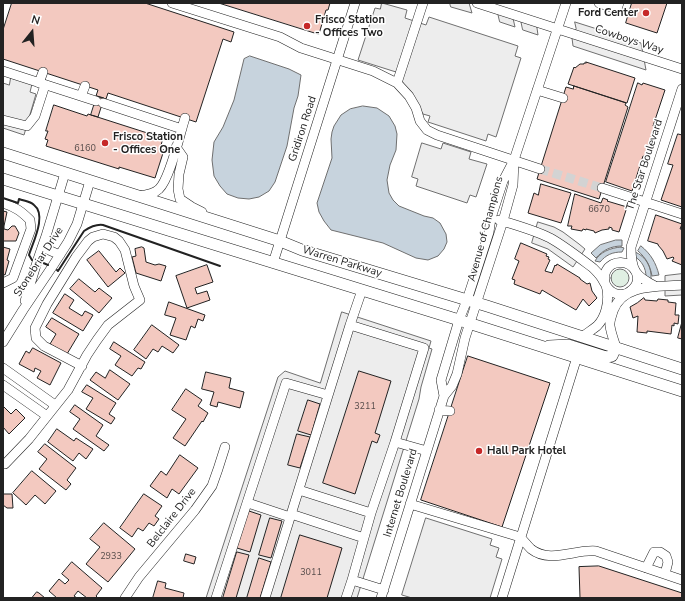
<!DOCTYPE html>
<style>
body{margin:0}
#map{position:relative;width:685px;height:601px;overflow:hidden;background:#fff;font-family:"Nunito Sans",sans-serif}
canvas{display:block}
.frame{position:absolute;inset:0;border:4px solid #222;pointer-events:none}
.north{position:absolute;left:12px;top:12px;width:40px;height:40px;-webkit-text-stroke:3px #fff;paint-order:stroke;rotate:17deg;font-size:11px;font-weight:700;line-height:16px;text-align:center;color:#222}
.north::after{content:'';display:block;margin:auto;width:14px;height:18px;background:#222;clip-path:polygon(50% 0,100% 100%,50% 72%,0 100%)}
</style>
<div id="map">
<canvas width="685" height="601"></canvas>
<div class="frame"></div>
<div class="north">N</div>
</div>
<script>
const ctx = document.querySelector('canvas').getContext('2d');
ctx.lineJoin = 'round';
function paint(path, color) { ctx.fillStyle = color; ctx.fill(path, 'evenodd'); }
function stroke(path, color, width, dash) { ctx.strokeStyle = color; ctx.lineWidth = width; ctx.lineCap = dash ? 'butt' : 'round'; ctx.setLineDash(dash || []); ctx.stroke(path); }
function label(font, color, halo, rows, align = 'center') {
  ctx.font = font + ' "Nunito Sans",sans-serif'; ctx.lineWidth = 3; ctx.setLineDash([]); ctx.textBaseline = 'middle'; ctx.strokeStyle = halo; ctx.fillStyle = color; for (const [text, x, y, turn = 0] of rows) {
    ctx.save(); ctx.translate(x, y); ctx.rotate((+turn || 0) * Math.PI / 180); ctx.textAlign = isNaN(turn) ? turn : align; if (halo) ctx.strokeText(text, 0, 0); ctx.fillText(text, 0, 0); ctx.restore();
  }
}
const green = new Path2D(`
 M611 278a9 9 0 1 1 18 0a9 9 0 1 1-18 0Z`);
const parking = new Path2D(`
 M 382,3 L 407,10 L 405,18 L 426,25 L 429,17 L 518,46 L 515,56 L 521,58 L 496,137 L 488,134 L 486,141 L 428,122 L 430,116 L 423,114 L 396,72 L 358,60 L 375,8 L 380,9 Z
 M 450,3 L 469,3 L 472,13 L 451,7 Z
 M 497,9 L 512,14 L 515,27 L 500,22 Z
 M 520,16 L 536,21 L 538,35 L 523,30 Z
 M 575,22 L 641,43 L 646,70 L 573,46 L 572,38 L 576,29 Z
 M 11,78 L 32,84 L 30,92 L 36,94 L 24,135 L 3,128 L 3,83 L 9,85 Z
 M 422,143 L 441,149 L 443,143 L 471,152 L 469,159 L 487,164 L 476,197 L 470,195 L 467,203 L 416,186 L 418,179 L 412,177 Z
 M 538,222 L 554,227 L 563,232 L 579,244 L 585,249 L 573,267 L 548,249 L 532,243 Z
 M 682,274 L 682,295 L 665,296 L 665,276 Z
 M 342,312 L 431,341 L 429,348 L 432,349 L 421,387 L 419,399 L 357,598 L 206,598 L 278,377 L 285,371 L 320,383 Z
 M 426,518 L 492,539 L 490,545 L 499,548 L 496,557 L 502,559 L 490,598 L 412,598 L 402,595 Z`);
const water = new Path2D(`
 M 250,56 L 289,69 L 301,75 L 298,96 L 294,108 L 287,146 L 275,182 L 269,191 L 259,197 L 249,199 L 238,198 L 227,194 L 220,186 L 214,176 L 212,160 L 214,142 L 223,127 L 234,100 L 244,59 Z
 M 363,106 L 377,108 L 389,116 L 395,126 L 397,134 L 396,150 L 390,165 L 387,180 L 389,193 L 393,200 L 399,206 L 424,216 L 433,218 L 440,223 L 446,234 L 447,242 L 444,249 L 438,256 L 428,260 L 416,258 L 383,243 L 331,230 L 324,221 L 319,212 L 317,203 L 332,158 L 331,139 L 332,132 L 334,126 L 341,115 L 350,109 Z
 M 616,240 L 622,240 L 622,246 C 611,246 603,250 596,258 L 591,253 L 600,245 Z
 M 641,246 C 651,254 656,263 659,275 L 652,276 C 650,265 646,258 638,251 Z
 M 621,247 L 624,248 L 622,252 C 612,252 606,255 600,262 L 595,261 C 600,252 610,248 621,247 Z
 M 635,252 C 646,256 652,268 651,279 L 646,277 C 646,268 642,261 634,256 Z`);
const building = new Path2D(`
 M 12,3 L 145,3 L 234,32 L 231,42 L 223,39 L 196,122 L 108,93 L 106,99 L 96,96 L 98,90 L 3,59 L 3,30 Z
 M 219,3 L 330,3 L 328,10 L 326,10 L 319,34 Z
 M 632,3 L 667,3 L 657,33 L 626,23 Z
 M 586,62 L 635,78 L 627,103 L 568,84 L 574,67 L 575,68 L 580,64 L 584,64 L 584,63 L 586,63 Z
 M 638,83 L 642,85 L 643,83 L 665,90 L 653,126 L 657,127 L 648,157 L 643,156 L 632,191 L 606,182 Z
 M 574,86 L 626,103 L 625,105 L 628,107 L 599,199 L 537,179 L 566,87 L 573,89 Z
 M 97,96 L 104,98 L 98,117 L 91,115 Z
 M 54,105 L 87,116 L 88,114 L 163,138 L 160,149 L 164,150 L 155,178 L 119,167 L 119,169 L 46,146 L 48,140 L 45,139 L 48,131 L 46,131 Z
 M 678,134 L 682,135 L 682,207 L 661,200 L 673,165 L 668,164 Z
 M 541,184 L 571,193 L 561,223 L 528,213 L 534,193 L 538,195 Z
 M 575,194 L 601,203 L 603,198 L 608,200 L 607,201 L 627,207 L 619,232 L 612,230 L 612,228 L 609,227 L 609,229 L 602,230 L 595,233 L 594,231 L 586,229 L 586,230 L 583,229 L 582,231 L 571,229 L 572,226 L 568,226 Z
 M 3,211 L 7,212 L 4,226 L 4,229 L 8,230 L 12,226 L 15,226 L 19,233 L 16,241 L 3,241 Z
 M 656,215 L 682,224 L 680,229 L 682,229 L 682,265 L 672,261 L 674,258 L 673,257 L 667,259 L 663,251 L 658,245 L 658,244 L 648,241 Z
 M 521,243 L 547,254 L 546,256 L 549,257 L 548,259 L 550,260 L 545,271 L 552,273 L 555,265 L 556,266 L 557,264 L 580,278 L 580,279 L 587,284 L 590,283 L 592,291 L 597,298 L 589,306 L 583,299 L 576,310 L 542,290 L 540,294 L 514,284 L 515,280 L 512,279 L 519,261 L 515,259 Z
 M 3,247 L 10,249 L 7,260 L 9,261 L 5,275 L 3,274 Z
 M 142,247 L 144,248 L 146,262 L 155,265 L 159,264 L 166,266 L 161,281 L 136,273 L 132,257 L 136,256 L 135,249 Z
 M 99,251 L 116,272 L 120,268 L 125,273 L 108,287 L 87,260 Z
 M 207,265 L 213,282 L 195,288 L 197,294 L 207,291 L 210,300 L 187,308 L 176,276 Z
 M 79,279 L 95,292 L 99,288 L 112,298 L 99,313 L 70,289 Z
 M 65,294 L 74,300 L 69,308 L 82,316 L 85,311 L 93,315 L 83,331 L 53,313 Z
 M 644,298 L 645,300 L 657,301 L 658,299 L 668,300 L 668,302 L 676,303 L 675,315 L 679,315 L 678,324 L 674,323 L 674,326 L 672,325 L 671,334 L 647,331 L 647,333 L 637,332 L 638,316 L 633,318 L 630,307 L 637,303 Z
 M 169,302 L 205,315 L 203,321 L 198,319 L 195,328 L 191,326 L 186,340 L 170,335 L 176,318 L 165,315 Z
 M 52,318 L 79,334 L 67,354 L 50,344 L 56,334 L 46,327 Z
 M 682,322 L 682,339 L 678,338 Z
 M 152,325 L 179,345 L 173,353 L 162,346 L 158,352 L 153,349 L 146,359 L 134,350 Z
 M 114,342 L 145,362 L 141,369 L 138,368 L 132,376 L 115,365 L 121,356 L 110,349 Z
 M 33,348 L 61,363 L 50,385 L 37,378 L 41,371 L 35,368 L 34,372 L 19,364 L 26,351 L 29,353 Z
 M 468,356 L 550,383 L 502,527 L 421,500 Z
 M 110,370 L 130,384 L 118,400 L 90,380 L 96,372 L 105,378 Z
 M 359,371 L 391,381 L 375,433 L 380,435 L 377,443 L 372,441 L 355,494 L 323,483 Z
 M 206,372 L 231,378 L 229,388 L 244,392 L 240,408 L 218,402 L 217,407 L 210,405 L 214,392 L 202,389 Z
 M 87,385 L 116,403 L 109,414 L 115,418 L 111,424 L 86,409 L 93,398 L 82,392 Z
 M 186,389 L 202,400 L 198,406 L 208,413 L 203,422 L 202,421 L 185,446 L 173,438 L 186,419 L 172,410 Z
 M 308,400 L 320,404 L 311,435 L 298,431 Z
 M 75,405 L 103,425 L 96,436 L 109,445 L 104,451 L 73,429 L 80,419 L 70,412 Z
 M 3,406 L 11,414 L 16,409 L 25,418 L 9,434 L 3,427 Z
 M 57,429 L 74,441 L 76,438 L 93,449 L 86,459 L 79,453 L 73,461 L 48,442 Z
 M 297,434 L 310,437 L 300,468 L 288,465 Z
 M 45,444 L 76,468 L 67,480 L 71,484 L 66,490 L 39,469 L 47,459 L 38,452 Z
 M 180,455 L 198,468 L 179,494 L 172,489 L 167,498 L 150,486 L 161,471 L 166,475 Z
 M 32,471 L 56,491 L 45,504 L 35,495 L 26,505 L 13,493 Z
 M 3,494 L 12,494 L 13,508 L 7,508 L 3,505 Z
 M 144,494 L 162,506 L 155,516 L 159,519 L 154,526 L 149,523 L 143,531 L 138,528 L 132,537 L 120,528 Z
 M 249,511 L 261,515 L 250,552 L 237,548 Z
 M 270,518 L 282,521 L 271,558 L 259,555 Z
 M 104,523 L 135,549 L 108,582 L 86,564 L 100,547 L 90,539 Z
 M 300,535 L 342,548 L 327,598 L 281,598 Z
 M 237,552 L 249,555 L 236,598 L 223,598 Z
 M 186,554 L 196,557 L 194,564 L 184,561 Z
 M 259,558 L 271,562 L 260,598 L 247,598 Z
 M 72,562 L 102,588 L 96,596 L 98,598 L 87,598 L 78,591 L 74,596 L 77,598 L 57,598 L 49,591 L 59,579 L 65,584 L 69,580 L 62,574 Z
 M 599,566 L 682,593 L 682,598 L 580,598 L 579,567 Z
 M 158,581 L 166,583 L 165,588 L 184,593 L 183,598 L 153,598 Z
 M 37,592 L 39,593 L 45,598 L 32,598 Z`);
const minorTunnel = new Path2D(`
 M 540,169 L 602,188`);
const minor = new Path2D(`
 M 172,3 L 280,37 L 301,48 L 373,71 L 397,83 L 409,96 L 416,108 L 420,121 L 427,130 L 437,135 L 540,169
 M 477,3 L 682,69
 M 599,3 L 617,9 L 619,3
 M 3,71 L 96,101
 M 39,83 L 43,72
 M 397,83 L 423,3
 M 537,90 L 563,98
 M 81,96 L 85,86
 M 103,103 L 182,129
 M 3,120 L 27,126 L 35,116 L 45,85
 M 176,147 L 183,157 L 179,174 L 178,189 L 180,199 L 192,207 L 202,212
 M 602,188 L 682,214
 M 139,196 C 147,195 154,194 159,189 C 170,179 180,133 185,118
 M 3,203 C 15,207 21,211 30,220 L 31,229 L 13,278 L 3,283
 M 499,220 C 516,225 534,230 550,238 C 563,245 581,259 593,268 C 596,271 599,274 601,277 C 605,283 607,290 614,293 C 627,299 642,285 636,272 C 630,260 612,259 606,271 C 603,278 605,283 607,289 C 609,302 606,317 597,326 C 592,330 587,333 582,337
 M 42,247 L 60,255
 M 273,263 L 355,3
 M 655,286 C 635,276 631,270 631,247 L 682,89
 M 25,301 L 37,262 L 46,236 L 65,173
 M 350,325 L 362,290
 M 3,342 L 23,310 L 52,267 L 68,242 L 77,224 L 90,181
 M 616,347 C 614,341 611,333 610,326 C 609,321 612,316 613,311 C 623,283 658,287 682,285
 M 3,368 L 55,405
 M 3,385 L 47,416
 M 444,396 L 441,380 L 459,320 L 467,300 L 489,232 L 491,218 L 503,181 L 514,160 L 566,3
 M 439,410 L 450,411
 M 5,464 L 29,439 L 68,390 L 87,355 L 97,340 L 108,325 L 140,300 L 134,286 L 125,250 L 119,241 L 114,237 L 103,234 L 93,237 L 88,241 L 76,257 L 47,304 L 35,328 L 36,338 L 44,346 L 82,366
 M 299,490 L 371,513
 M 248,503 L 290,517
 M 410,504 L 520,537 C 524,541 527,545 531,549 C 550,564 575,549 596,551 L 682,580
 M 291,514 L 364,538
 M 646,568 L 654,552 L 660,552 L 666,556 L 668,562 L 665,574
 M 352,580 L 371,513 L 395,442
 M 125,598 L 139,577 L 195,510 L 212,486 L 218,469 L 225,447
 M 216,598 L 286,383 L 328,395
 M 265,598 L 350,325 L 424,348 L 395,442 L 427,451
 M 346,598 L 352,580 L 384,590
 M 381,598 L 444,396 L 452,386 L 457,374 L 465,338 L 503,221 L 513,185 L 514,160
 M 502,598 L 577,357`);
const major = new Path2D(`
 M 3,153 L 280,241 L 302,250 L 487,306 L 682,369
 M 3,179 L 459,320 L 682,391
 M 549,346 L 568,345 L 606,357 L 612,356 L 616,347`);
const wall = new Path2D(`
 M 3,198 L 18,203 L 19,199 C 24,201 30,201 34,205 C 47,215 33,242 29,255 L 32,260
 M 41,262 L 48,265
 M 57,270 L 58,271 L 84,231 C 90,227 96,224 103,225 L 220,266`);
const markers = [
 [646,13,4,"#c62828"],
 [307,26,4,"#c62828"],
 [105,143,4,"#c62828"],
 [479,451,4,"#c62828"]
];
const numberNames = [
 ["6160",85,149],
 ["6670",599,210],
 ["3211",365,407],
 ["2933",111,557],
 ["3011",311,573]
];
const poiNames = [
 ["Ford Center",638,13,"right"],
 ["Frisco Station",315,20],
 ["- Offices Two",315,33],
 ["Frisco Station",113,137],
 ["- Offices One",113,150],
 ["Hall Park Hotel",487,451]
];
const streetNames = [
 ["Cowboys Way",629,40,18],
 ["Gridiron Road",303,129,-72],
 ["The Star Boulevard",645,165,-72],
 ["Avenue of Champions",486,229,-75],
 ["Stonebriar Drive",39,262,-57],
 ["Warren Parkway",342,262,17],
 ["Internet Boulevard",401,493,-73],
 ["Belclaire Drive",172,518,-52]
];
paint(green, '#e0efe3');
stroke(green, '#6f6f6f', 1);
paint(parking, '#ededed');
stroke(parking, '#6f6f6f', 1);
paint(water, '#c7d3dd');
stroke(water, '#6f6f6f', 1);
paint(building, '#f3c9c0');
stroke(building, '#222', 1);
stroke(minorTunnel, '#d3d3d3', 9, [9, 4.5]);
stroke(minor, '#222', 10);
stroke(major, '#222', 12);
stroke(minor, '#fff', 9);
stroke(major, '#fff', 11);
stroke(wall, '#222', 2);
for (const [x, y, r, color] of markers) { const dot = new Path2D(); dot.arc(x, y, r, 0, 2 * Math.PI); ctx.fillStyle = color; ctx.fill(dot); stroke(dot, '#fff', 1.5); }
label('9px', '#564c4a', null, numberNames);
label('bold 11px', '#222', '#fff', poiNames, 'left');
label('11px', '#222', '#fff', streetNames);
</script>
